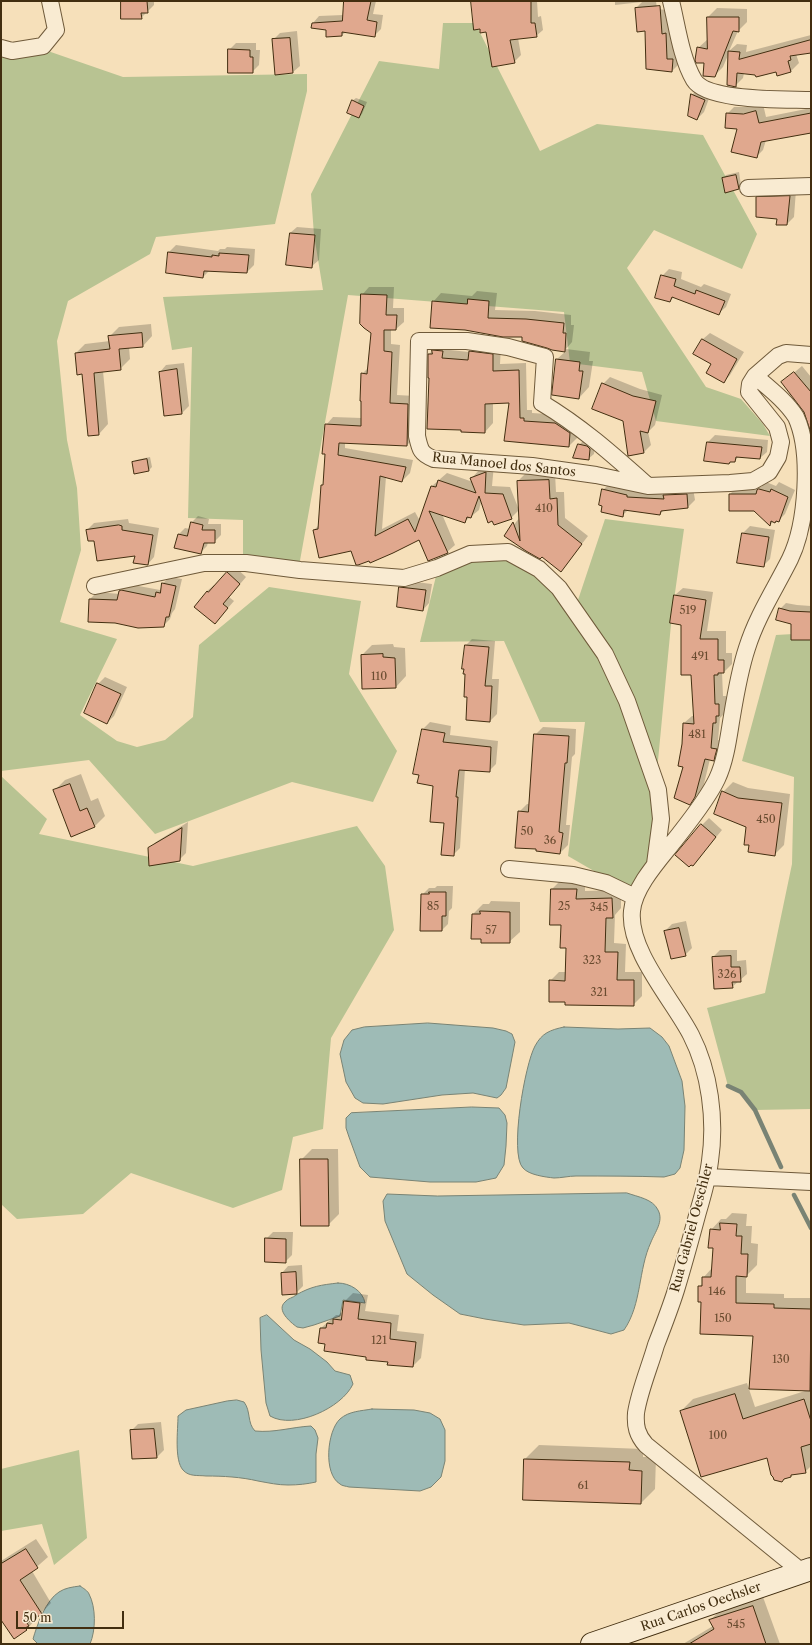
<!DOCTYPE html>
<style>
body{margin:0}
#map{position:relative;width:812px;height:1645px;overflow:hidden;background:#f6e0ba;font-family:"Libre Caslon Text",serif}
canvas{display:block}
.frame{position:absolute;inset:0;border:2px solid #422e10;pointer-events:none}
.scale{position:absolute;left:16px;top:1611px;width:108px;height:18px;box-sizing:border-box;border:2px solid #422e10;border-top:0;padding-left:5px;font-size:12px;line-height:14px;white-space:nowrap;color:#422e10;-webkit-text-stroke:3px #f9ebd2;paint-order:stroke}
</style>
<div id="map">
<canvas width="812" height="1645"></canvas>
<div class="frame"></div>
<div class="scale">50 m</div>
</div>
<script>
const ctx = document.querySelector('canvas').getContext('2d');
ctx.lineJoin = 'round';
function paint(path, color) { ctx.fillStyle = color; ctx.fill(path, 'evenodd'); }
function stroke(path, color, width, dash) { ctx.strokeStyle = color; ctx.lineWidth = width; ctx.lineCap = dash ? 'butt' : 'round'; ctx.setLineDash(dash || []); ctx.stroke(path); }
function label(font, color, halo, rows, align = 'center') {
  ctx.font = font + ' "Libre Caslon Text",serif'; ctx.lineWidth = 3; ctx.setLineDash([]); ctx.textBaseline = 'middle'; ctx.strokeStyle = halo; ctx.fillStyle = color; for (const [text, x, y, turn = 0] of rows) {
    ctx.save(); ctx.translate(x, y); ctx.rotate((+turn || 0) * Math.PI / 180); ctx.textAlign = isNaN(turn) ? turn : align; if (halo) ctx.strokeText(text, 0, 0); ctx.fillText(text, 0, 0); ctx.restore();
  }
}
const green = new Path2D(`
 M 443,23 L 475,23 L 540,151 L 597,124 L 703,135 L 757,234 L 742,269 L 654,230 L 627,268 L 706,387 L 741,399 L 763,424 L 770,436 L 656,421 L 642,372 L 570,363 L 564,312 L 348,295 L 299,566 L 243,557 L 243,520 L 188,518 L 192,347 L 172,350 L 163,297 L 323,290 L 314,235 L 311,194 L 379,61 L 439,69 Z
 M 45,50 L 123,77 L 307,74 L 307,91 L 275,224 L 156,237 L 150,254 L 68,301 L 57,341 L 67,440 L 77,488 L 81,550 L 60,622 L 117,639 L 80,715 L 117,741 L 137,747 L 165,740 L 193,717 L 199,645 L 269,587 L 361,601 L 349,674 L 397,751 L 373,802 L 292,782 L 155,834 L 89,760 L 1,771 L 1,53 Z
 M 605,519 L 684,529 L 672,614 L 655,792 L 652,855 L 629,890 L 606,878 L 568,856 L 585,722 L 540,722 L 504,641 L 420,642 L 437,572 L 468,557 L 507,556 L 535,571 L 574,612 Z
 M 811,633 L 811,1109 L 755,1110 L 741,1092 L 728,1086 L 707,1008 L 765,993 L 792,864 L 794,777 L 742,761 L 776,635 Z
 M 1,776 L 47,819 L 39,834 L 193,866 L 357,826 L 385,866 L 394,930 L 331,1038 L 323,1129 L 293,1137 L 282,1190 L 233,1208 L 131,1173 L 83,1214 L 17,1219 L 1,1204 Z
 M 79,1450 L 87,1538 L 54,1565 L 42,1524 L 1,1531 L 1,1469 Z`);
const water = new Path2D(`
 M 428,1023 L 493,1028 L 506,1031 L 512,1034 L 515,1042 L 506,1088 L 501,1095 L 497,1098 L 473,1093 L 442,1095 L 383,1104 L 363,1103 L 355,1098 L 346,1082 L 340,1054 L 344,1040 L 352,1030 L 364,1027 Z
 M 564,1027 L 618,1029 L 650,1028 L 662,1037 L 669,1046 L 682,1081 L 685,1106 L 684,1150 L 680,1168 L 675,1174 L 664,1177 C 635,1176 605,1176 576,1176 C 569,1176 561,1178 554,1178 C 545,1177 529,1175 523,1168 C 509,1154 525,1064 535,1046 C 542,1033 550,1030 564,1027 Z
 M 472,1107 L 499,1108 L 505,1115 L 507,1123 L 506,1146 L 504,1165 L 496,1178 L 476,1182 L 430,1182 L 370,1177 L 360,1167 L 349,1137 L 346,1128 L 346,1118 L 351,1113 Z
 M 627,1193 C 638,1197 653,1199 658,1210 C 664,1221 655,1232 651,1242 C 638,1270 642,1304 624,1330 L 611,1334 L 569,1323 L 524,1325 L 485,1319 L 460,1314 L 433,1295 L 407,1274 L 385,1221 L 383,1201 L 387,1194 L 437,1196 Z
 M 338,1283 C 350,1283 363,1291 365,1303 L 343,1300 L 340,1316 L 314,1325 L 303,1328 L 297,1327 C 290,1322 276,1310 285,1302 C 288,1298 293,1298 296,1295 C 312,1286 321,1285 338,1283 Z
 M 267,1315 L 294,1340 L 310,1349 L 327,1362 L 335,1371 L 350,1375 L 353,1384 C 342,1408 294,1430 270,1416 L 266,1403 L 261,1350 L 260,1318 Z
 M 237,1400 L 244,1402 C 251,1411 247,1423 255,1431 C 274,1433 292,1427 311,1426 L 315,1430 L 318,1438 L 316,1454 L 316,1482 C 307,1484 298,1485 288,1485 C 278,1485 269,1483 258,1481 C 241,1477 223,1476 206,1476 C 198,1475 189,1477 183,1470 C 174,1460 178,1429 178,1416 L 186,1410 L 227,1401 Z
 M 372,1409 L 414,1410 L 430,1413 L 440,1419 L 445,1430 L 445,1461 L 441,1477 L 431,1487 L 420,1491 L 349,1487 C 346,1486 342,1486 340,1484 C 323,1474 327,1431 340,1419 C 349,1411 361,1411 372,1409 Z
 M 80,1586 C 83,1588 88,1591 89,1594 C 96,1607 96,1630 90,1644 L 38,1644 L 33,1639 C 37,1625 46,1600 59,1592 C 65,1588 72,1587 80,1586 Z`);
const shadow = new Path2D(`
 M 122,1 L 154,1 L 154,5 L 141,18 Z
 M 345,1 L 376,1 L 373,14 L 383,15 L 381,29 L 374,36 L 346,32 L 342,35 L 313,23 L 319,16 L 343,15 Z
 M 507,1 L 537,1 L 538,17 L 541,16 L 543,30 L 536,36 L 518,38 L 521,55 L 514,62 L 493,66 Z
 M 615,1 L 656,1 L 657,9 L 667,10 L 672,27 L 674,53 L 679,53 L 679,64 L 672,71 L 646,30 L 636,8 L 642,2 L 615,5 Z
 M 717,8 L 747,9 L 747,22 L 738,31 L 729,51 L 737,44 L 747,45 L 746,52 L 811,35 L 811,52 L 796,54 L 799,63 L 791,71 L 778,74 L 777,71 L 756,74 L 744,73 L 743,78 L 735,86 L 729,53 L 723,67 L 714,76 L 698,48 L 708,39 L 708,17 Z
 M 297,31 L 300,66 L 293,72 L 273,40 L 280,33 Z
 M 236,43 L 256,43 L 256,50 L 260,50 L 259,65 L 252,72 L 229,50 Z
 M 699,88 L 711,93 L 704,112 L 697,119 L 692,95 Z
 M 356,98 L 367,102 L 362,114 L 359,117 L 352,101 Z
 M 763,104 L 766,117 L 811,108 L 811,133 L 766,140 L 763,150 L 756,157 L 738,128 L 727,114 L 734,107 L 750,107 Z
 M 739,172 L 741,185 L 738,188 L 723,179 L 726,175 Z
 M 796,190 L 794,217 L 787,224 L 778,218 L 757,198 L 764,191 Z
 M 297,227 L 321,229 L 319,260 L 312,266 L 290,233 Z
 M 176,245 L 218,251 L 220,249 L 225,249 L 227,247 L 255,249 L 254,265 L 247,272 L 210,270 L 203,277 L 167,272 L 169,252 Z
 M 669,269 L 682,272 L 681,279 L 701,287 L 704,284 L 731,294 L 726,307 L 719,313 L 674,297 L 670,301 L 662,276 Z
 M 369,287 L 394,287 L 393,308 L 404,308 L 404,322 L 396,329 L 391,329 L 391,344 L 400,345 L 397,395 L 415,396 L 414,438 L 407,445 L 345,442 L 345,448 L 413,460 L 410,473 L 402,481 L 386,477 L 382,529 L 415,512 L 420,521 L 432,486 L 447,473 L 473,482 L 472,478 L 479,470 L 494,465 L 492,486 L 510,487 L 519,510 L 511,518 L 481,502 L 479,510 L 464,522 L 442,514 L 455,545 L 447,552 L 419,539 L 352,550 L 314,530 L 319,525 L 322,486 L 325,483 L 326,425 L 333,417 L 362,418 L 362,374 L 369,367 L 372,332 L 362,295 Z
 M 477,291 L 497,293 L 495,310 L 535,311 L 571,315 L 571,325 L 574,325 L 572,342 L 566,349 L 590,352 L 589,361 L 593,361 L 589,387 L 579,398 L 557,359 L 566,351 L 552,349 L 523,336 L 433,302 L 441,293 L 472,296 Z
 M 151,324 L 152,336 L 143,346 L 129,347 L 130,359 L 120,369 L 103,371 L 108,424 L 99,434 L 83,373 L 76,353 L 85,344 L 110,341 L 109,337 L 119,327 Z
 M 710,333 L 744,352 L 730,375 L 724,382 L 713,364 L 695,354 L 703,339 Z
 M 441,343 L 451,343 L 450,350 L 469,352 L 478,343 L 501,347 L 500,364 L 526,363 L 527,410 L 532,410 L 532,413 L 563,415 L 577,425 L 577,438 L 569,446 L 505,440 L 510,402 L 493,403 L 493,423 L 485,432 L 431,377 L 429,354 Z
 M 184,363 L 189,406 L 182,413 L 160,372 L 166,365 Z
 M 802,366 L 811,377 L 811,424 L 790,376 Z
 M 610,377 L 640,389 L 662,395 L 655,425 L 648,432 L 651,445 L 644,452 L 629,455 L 624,421 L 603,384 Z
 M 715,435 L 768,440 L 767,452 L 760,458 L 739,456 L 735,461 L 732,461 L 729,463 L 706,461 L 708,442 Z
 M 585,439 L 595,443 L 594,454 L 588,459 L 579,445 Z
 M 150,457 L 152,467 L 149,470 L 135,473 L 133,463 L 136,460 Z
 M 555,473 L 556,492 L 564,492 L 565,518 L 588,536 L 561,571 L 542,556 L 505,536 L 520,517 L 518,481 L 525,474 Z
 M 766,482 L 776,486 L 779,482 L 795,490 L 785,514 L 778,521 L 774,521 L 770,525 L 754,510 L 730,494 L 737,487 L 761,487 Z
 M 610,483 L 693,488 L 695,500 L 688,507 L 664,510 L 660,514 L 629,509 L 622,516 L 603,490 Z
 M 198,516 L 209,519 L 208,524 L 221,524 L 221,535 L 214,542 L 208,542 L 207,546 L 200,553 L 179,534 L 185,528 L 190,529 L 192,522 Z
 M 128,519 L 129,523 L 159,528 L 154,557 L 148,564 L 136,555 L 95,539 L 87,530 L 94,523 Z
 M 750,526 L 775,530 L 770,559 L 763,566 L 738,562 L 743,533 Z
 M 234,566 L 246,577 L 229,597 L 234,601 L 215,623 L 207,591 L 214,585 L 216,586 Z
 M 170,577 L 182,579 L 175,609 L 172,613 L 170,619 L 163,626 L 90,599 L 97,592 L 120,594 L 120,591 L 128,584 L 160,590 L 163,583 Z
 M 407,581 L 432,584 L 429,603 L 423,610 L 400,588 Z
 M 683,588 L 713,592 L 707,631 L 726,631 L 726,653 L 732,653 L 732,664 L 724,672 L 722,672 L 723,696 L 726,696 L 727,707 L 724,710 L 724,714 L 720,718 L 718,740 L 724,741 L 721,752 L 713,760 L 710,759 L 703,788 L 690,803 L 684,766 L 683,744 L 684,723 L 692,716 L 694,716 L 692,674 L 675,595 Z
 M 786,603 L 797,605 L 811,606 L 811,639 L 792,624 L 780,609 Z
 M 472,639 L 495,641 L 492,679 L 499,679 L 497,714 L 490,721 L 468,696 L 466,645 Z
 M 393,644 L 394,647 L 405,648 L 406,676 L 396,687 L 362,655 L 372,645 Z
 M 105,677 L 127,687 L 114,716 L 107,723 L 98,684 Z
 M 430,722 L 451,726 L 450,735 L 498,741 L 496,764 L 489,771 L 465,769 L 460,848 L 453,855 L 434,786 L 420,774 L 415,773 L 423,729 Z
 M 543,727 L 576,729 L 575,754 L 572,757 L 566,825 L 570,825 L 568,845 L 560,853 L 519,812 L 527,804 L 530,804 L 535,735 Z
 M 81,774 L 91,801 L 98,798 L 105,816 L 94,827 L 54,791 L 65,780 Z
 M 733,782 L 748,788 L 790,794 L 784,845 L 774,855 L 750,845 L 747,826 L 723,792 Z
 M 709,818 L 722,830 L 693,865 L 702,825 Z
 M 188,822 L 186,853 L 179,860 L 149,849 L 156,842 Z
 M 561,880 L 585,881 L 585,891 L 621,890 L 621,908 L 615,915 L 614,943 L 626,944 L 625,972 L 642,972 L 642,996 L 633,1005 L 566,1001 L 550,981 L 559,972 L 566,972 L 567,947 L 552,889 Z
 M 437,886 L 453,886 L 452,908 L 449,911 L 448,924 L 442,930 L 422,895 L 429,888 L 435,888 Z
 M 491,901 L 520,902 L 520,932 L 509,942 L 482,938 L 473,914 L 483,904 L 489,904 Z
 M 686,921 L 692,948 L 685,955 L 665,931 L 672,924 Z
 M 720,950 L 737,950 L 737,961 L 746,960 L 747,974 L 732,987 L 713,957 Z
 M 312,1149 L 338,1149 L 339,1214 L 328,1225 L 301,1160 Z
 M 732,1213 L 747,1214 L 746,1226 L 752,1226 L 751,1243 L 758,1244 L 757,1265 L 746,1276 L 746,1293 L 784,1294 L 784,1298 L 811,1298 L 811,1466 L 805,1472 L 793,1474 L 790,1476 L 767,1457 L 681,1411 L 693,1399 L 747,1383 L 755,1407 L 808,1390 L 754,1335 L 702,1300 L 699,1287 L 703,1283 L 703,1278 L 712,1268 L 714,1247 L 711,1230 L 721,1219 L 726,1219 Z
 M 273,1232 L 293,1232 L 292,1255 L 285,1262 L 266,1239 Z
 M 302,1265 L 303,1286 L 296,1293 L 282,1273 L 288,1266 Z
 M 353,1293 L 368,1295 L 365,1311 L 399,1315 L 397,1331 L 424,1334 L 421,1358 L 413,1366 L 367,1356 L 326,1344 L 321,1328 L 336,1315 L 339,1315 L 343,1311 L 345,1301 Z
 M 161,1422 L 164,1450 L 157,1457 L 133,1458 L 131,1431 L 138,1424 Z
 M 539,1445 L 643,1449 L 643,1457 L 656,1457 L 655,1489 L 641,1503 L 525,1459 Z
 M 36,1539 L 48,1557 L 32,1571 L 51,1603 L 36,1618 L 36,1619 L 26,1630 L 1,1618 L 1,1561 Z
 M 763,1597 L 780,1644 L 683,1644 L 713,1626 L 710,1620 L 721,1610 Z`);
const stream = new Path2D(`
 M 728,1086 L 741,1092 L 755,1110 L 781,1167
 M 794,1195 L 811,1228`);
const building = new Path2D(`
 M 121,1 L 147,1 L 148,13 L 141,13 L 142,19 L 121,19 Z
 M 344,1 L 371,1 L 367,20 L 377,22 L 375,37 L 342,32 L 342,36 L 326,37 L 326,30 L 311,28 L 312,23 L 342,21 Z
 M 471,1 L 531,1 L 531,23 L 535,23 L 537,37 L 510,40 L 515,63 L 492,67 L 486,32 L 480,33 L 480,29 L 474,30 Z
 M 660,6 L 662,34 L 666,33 L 667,59 L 673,59 L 672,72 L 646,69 L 645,31 L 637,32 L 635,8 Z
 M 707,17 L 739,17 L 739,32 L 733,31 L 715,77 L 703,76 L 704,63 L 696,63 L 695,60 L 697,47 L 707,49 Z
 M 290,38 L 293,73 L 275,75 L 272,39 Z
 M 811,40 L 811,53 L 790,56 L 791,60 L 788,61 L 791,72 L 777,76 L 776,72 L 756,77 L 755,75 L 737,73 L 736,87 L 727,85 L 728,51 L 740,52 L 739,59 Z
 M 228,49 L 250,50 L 250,57 L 253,57 L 253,73 L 228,73 Z
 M 691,94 L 705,100 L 697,120 L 688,116 Z
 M 352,100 L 364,106 L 359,118 L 347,113 Z
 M 756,111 L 759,123 L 811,113 L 811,133 L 761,142 L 757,158 L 731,152 L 737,129 L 725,128 L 726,113 L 743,114 Z
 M 736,175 L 739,189 L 725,193 L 722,178 Z
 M 790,196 L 787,225 L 776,225 L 777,219 L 756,217 L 756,197 Z
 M 290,233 L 315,235 L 312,268 L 286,265 Z
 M 168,252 L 212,257 L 212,255 L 219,256 L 219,253 L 249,255 L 247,273 L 204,271 L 203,278 L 166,273 Z
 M 661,275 L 676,279 L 674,286 L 695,294 L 696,290 L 725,301 L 719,315 L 672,297 L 670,302 L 655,298 Z
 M 361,294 L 387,295 L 386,315 L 397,315 L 396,330 L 384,330 L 384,351 L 392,352 L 390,403 L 408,404 L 407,446 L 339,443 L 338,455 L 406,467 L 402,482 L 380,476 L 375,536 L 408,519 L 415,532 L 431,486 L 436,487 L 438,480 L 476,493 L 470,478 L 486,472 L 485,493 L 503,494 L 512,519 L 494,525 L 492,521 L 488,523 L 479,496 L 471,518 L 467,517 L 465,523 L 429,511 L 448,553 L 428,561 L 419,540 L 393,553 L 370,563 L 369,561 L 358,565 L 356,565 L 351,551 L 319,558 L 313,530 L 318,529 L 321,485 L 323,485 L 325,454 L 322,454 L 325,424 L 361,426 L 361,401 L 360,401 L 361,373 L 367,374 L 371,333 L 364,328 L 360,324 Z
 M 468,299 L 489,301 L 488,318 L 526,319 L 564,323 L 563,333 L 566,333 L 565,352 L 552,350 L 547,348 L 522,341 L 522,337 L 503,337 L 465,330 L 430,328 L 432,301 L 467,304 Z
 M 142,333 L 143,347 L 119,349 L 121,370 L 94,373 L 99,435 L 88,436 L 82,374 L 77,375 L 75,353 L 110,349 L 108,336 Z
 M 702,339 L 737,359 L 724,383 L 706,373 L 711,364 L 693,354 Z
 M 432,350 L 443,351 L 442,358 L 468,360 L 469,351 L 493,354 L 493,371 L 519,370 L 520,418 L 524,418 L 524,421 L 555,423 L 570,433 L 569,447 L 504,441 L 509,403 L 485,404 L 485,433 L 461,432 L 461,430 L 427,429 L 429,378 L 428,378 L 428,354 L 432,354 Z
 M 556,359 L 580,362 L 579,371 L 583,371 L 579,399 L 552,395 Z
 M 177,369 L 182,414 L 164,416 L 159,372 Z
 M 794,372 L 811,392 L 811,433 L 804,412 L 781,382 Z
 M 602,383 L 633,396 L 656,401 L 648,433 L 640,431 L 644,453 L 628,456 L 623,421 L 592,409 Z
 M 707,442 L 762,447 L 760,459 L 736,457 L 735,462 L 730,462 L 729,464 L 704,461 Z
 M 578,444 L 587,446 L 590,449 L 589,460 L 573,458 Z
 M 147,459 L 149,471 L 134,474 L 132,462 Z
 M 549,480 L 550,499 L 557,498 L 558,525 L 582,544 L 561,572 L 542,557 L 540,559 L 526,551 L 504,536 L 513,522 L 520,541 L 517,481 Z
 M 602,489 L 627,495 L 627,497 L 664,499 L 663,495 L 687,494 L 688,508 L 661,511 L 660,515 L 624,510 L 623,517 L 601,512 L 602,506 L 599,505 Z
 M 759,489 L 770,492 L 771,489 L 788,497 L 779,522 L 776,521 L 775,523 L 771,521 L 770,526 L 754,511 L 729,511 L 729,494 L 756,494 L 757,490 Z
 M 191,522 L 203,525 L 202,530 L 215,530 L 215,543 L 204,543 L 201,554 L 174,548 L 178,534 L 187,536 Z
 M 119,525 L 122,526 L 122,530 L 153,535 L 148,565 L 133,563 L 135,556 L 97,561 L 94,541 L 88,541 L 86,530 Z
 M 742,533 L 769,537 L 764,567 L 737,563 Z
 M 227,572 L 240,584 L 223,604 L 228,608 L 215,624 L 194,607 L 207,591 L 208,592 Z
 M 162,583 L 176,586 L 169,617 L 166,617 L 164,627 L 138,628 L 115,623 L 88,622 L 89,599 L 117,600 L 119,591 L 121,590 L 155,597 L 156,592 L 160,593 Z
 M 399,587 L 426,590 L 423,611 L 397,607 Z
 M 674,595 L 706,600 L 700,639 L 718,639 L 718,660 L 724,660 L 724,673 L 718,673 L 718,675 L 714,675 L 715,704 L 719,704 L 719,716 L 716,716 L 716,723 L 713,723 L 711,748 L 717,749 L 715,756 L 714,761 L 705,759 L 695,797 L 690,805 L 674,798 L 683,767 L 678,766 L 682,744 L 683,723 L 694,724 L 691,675 L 681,675 L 681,625 L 670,623 Z
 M 779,608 L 790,611 L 811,612 L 811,640 L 791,640 L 791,624 L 776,620 Z
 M 465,645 L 489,647 L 485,686 L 492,686 L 490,722 L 466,720 L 467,697 L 464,697 L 465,674 L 463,674 L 464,669 L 462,669 Z
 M 383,654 L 383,657 L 395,658 L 396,688 L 362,689 L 361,655 Z
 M 97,683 L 121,694 L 107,724 L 84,713 Z
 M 422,729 L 445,733 L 443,742 L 491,747 L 490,772 L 459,770 L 456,797 L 458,797 L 454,856 L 441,855 L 444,823 L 430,822 L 433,786 L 417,783 L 419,775 L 413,774 Z
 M 534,734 L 569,736 L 567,763 L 565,763 L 559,832 L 563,833 L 560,854 L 536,851 L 536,849 L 515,848 L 518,811 L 528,812 Z
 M 70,784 L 80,811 L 87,808 L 95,827 L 71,837 L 53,790 Z
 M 722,791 L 738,798 L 782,803 L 775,856 L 748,852 L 749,845 L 744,845 L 746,827 L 714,814 Z
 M 701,824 L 716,837 L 693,866 L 691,865 L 689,867 L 675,855 Z
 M 182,828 L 180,861 L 149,866 L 148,848 Z
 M 551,889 L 577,889 L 576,899 L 612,898 L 613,918 L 606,918 L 605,952 L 618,952 L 617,980 L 634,980 L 634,1006 L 565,1005 L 565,1002 L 549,1002 L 549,980 L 565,981 L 566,948 L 560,948 L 561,925 L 550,925 Z
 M 429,892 L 446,892 L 446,916 L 442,916 L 442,931 L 420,931 L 421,894 L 429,894 Z
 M 480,911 L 510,912 L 510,943 L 481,943 L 481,939 L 471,939 L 472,914 L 480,914 Z
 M 679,928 L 686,956 L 671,959 L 664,931 Z
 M 731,956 L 731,967 L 740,967 L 741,982 L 732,982 L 733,988 L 714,989 L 712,957 Z
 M 300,1159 L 328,1159 L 329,1226 L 301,1226 Z
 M 720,1223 L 737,1224 L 736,1236 L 742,1236 L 741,1254 L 748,1254 L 747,1277 L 736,1276 L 736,1303 L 774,1304 L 774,1308 L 811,1309 L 810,1391 L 749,1389 L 753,1336 L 700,1334 L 701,1302 L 698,1302 L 698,1286 L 702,1286 L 702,1277 L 711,1277 L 713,1248 L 708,1248 L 710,1229 L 720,1230 Z
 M 265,1238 L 286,1239 L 286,1263 L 265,1262 Z
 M 296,1272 L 297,1294 L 282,1295 L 281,1273 Z
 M 344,1301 L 360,1303 L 358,1319 L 391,1323 L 390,1339 L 416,1342 L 413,1367 L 387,1365 L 388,1362 L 366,1360 L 366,1357 L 324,1351 L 325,1344 L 318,1343 L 320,1328 L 326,1328 L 327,1323 L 333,1324 L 333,1319 L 341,1320 Z
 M 735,1394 L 743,1419 L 804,1399 L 811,1421 L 811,1444 L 801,1447 L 806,1473 L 791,1475 L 791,1477 L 784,1479 L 782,1482 L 774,1480 L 773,1477 L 771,1475 L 767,1458 L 701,1477 L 680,1411 Z
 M 154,1429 L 157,1458 L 132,1459 L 130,1430 Z
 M 524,1459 L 630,1462 L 629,1470 L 642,1471 L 641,1504 L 523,1500 Z
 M 26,1549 L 38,1568 L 20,1580 L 42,1614 L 27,1623 L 29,1626 L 25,1628 L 27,1630 L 14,1639 L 1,1620 L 1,1564 Z
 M 753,1606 L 766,1644 L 689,1644 L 714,1629 L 709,1620 Z`);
const minor = new Path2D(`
 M 671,1 C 677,25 681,58 694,80 C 707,102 787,99 811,100
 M 1,48 L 12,51 L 43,46 L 56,30 L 50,1
 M 748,188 L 811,186
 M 755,376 C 769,388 786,401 796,417 C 812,452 807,524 790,559 C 775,589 757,616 747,648 C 739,672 735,698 731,722 C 728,741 725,762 717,779 C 707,800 688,823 674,841 C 659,860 634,887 632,911 C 628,951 673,1000 691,1035 C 710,1072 716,1120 710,1161 C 708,1178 703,1195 698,1212 C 691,1238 684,1264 676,1290 C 670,1309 663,1327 656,1345 C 650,1366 639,1392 636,1413 C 635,1426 637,1435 646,1445 L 802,1572
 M 648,486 C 613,455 582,427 542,403 L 545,357 L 508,347 L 467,341 L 419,341 L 417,436 C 420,450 421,454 434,459 L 532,466 L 596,475 L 648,486 L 730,483 L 753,481 L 769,472 L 778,457 L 781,442 L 777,427 L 749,392 L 750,384 L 755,376 L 778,356 L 786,353 L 811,355
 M 95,586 L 204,563 L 246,563 L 300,570 L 404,578 L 437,568 L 470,554 L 508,552 L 539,569 L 559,588 L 605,654 L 627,701 L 658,790 L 661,819 L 655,864
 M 509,869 L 573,875 L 606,883 L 635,897
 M 708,1177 L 811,1182`);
const secondary = new Path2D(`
 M 592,1644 L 811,1569`);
const numberNames = [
 ["410",544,509],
 ["519",688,611],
 ["491",700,657],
 ["110",379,677],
 ["481",697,735],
 ["450",766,820],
 ["50",527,832],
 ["36",550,841],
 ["85",433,907],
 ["25",564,907],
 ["345",599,908],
 ["57",491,931],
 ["323",592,961],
 ["326",727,975],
 ["321",599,993],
 ["146",717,1292],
 ["150",723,1319],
 ["121",379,1341],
 ["130",781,1360],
 ["100",718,1436],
 ["61",583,1486],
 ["545",736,1625]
];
const streetNames = [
 ["Rua Manoel dos Santos",504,465,6],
 ["Rua Gabriel Oeschler",692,1228,-75],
 ["Rua Carlos Oechsler",701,1607,-19]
];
paint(green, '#b8c392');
paint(water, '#9ebbb6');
stroke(water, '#798374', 1);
paint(shadow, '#0003');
stroke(stream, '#798374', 4.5);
paint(building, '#e0a88e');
stroke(building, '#422e10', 1);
stroke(minor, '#6f5a3a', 18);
stroke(secondary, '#422e10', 24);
stroke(minor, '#f9ebd2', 16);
stroke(secondary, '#f9ebd2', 22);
label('11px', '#6a4c30', null, numberNames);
label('13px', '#422e10', '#f9ebd2', streetNames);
</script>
